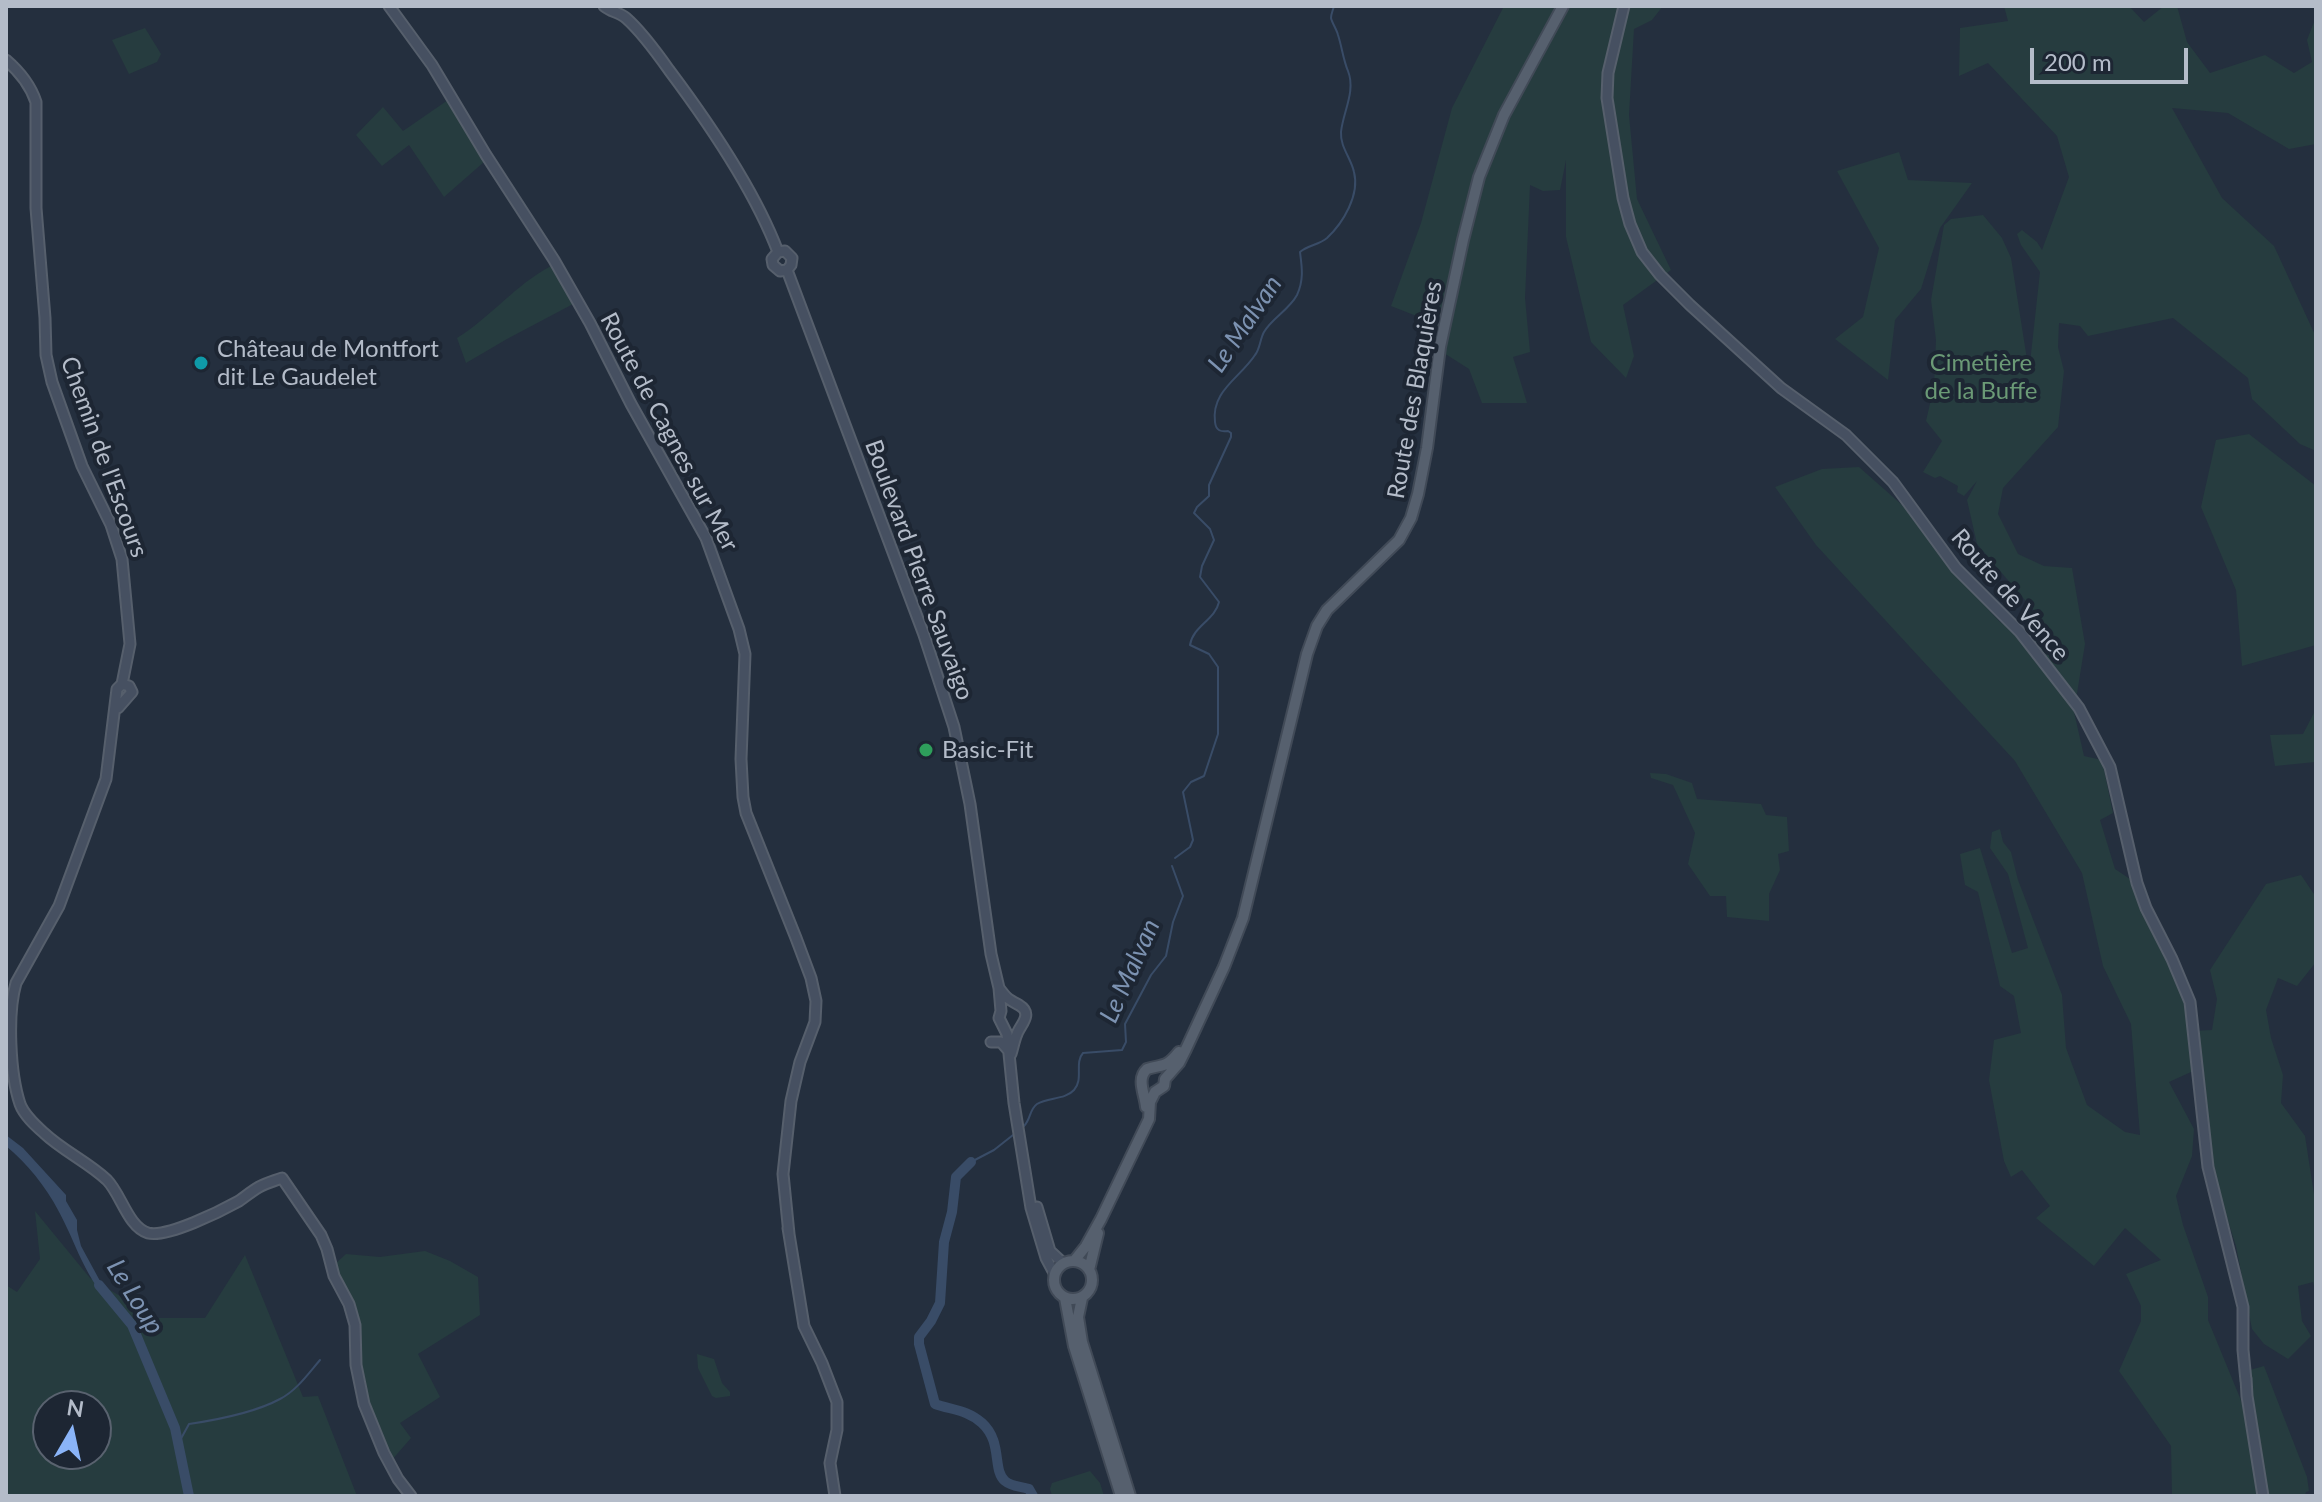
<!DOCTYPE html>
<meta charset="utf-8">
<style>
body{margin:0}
#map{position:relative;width:2322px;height:1502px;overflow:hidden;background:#242f3e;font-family:Lato,sans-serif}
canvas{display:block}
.frame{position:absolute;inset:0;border:8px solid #b4bcc9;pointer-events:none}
.north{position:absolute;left:32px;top:1390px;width:80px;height:80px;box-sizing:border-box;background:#1d2633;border:2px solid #59626f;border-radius:50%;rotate:9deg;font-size:22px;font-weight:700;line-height:32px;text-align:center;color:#b4bcc9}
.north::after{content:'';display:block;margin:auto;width:28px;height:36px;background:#8ab4f8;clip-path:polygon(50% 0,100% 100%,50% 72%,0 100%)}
.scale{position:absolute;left:2030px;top:48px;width:158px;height:36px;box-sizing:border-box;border:4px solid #b4bcc9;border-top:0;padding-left:10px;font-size:24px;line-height:28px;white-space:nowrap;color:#b4bcc9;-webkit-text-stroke:6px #1d2633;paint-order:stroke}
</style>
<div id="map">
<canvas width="2322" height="1502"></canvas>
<div class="frame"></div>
<div class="north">N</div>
<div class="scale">200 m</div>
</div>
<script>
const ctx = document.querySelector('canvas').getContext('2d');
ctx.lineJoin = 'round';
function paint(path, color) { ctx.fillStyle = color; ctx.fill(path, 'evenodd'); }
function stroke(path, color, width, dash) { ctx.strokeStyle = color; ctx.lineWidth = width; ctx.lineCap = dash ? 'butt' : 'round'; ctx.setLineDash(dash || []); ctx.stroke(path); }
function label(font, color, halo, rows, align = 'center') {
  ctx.font = font + ' Lato,sans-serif'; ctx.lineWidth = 8; ctx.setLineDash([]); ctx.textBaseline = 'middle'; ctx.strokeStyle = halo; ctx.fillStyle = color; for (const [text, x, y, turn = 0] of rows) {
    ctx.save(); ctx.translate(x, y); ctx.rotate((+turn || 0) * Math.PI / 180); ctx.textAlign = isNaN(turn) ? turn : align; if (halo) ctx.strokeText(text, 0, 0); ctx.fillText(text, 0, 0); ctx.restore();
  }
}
const green = new Path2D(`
 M 1504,6 L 1663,6 L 1652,20 L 1634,29 L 1629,115 L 1637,199 L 1671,270 L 1623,305 L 1634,356 L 1626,378 L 1591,342 L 1566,237 L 1566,160 L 1560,190 L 1543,191 L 1530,185 L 1525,298 L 1530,352 L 1513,357 L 1527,403 L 1482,403 L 1469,369 L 1447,355 L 1421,349 L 1419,317 L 1391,306 L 1421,223 L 1452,108 Z
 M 2004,6 L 2129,6 L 2144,22 L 2164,6 L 2177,6 L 2187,42 L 2210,73 L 2265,55 L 2294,73 L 2312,62 L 2307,40 L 2316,17 L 2316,144 L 2289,149 L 2228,113 L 2172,108 L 2222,198 L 2274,246 L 2316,337 L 2316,451 L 2300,444 L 2252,399 L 2248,378 L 2173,318 L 2088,336 L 2080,326 L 2059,323 L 2058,347 L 2064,371 L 2058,427 L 2003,488 L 1998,514 L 2018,554 L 2044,566 L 2072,568 L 2085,644 L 2074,712 L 2084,756 L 2102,760 L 2113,813 L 2100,820 L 2115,869 L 2130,879 L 2149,927 L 2168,960 L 2181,989 L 2192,1031 L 2212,1030 L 2217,999 L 2210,970 L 2266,884 L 2301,875 L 2316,897 L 2316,962 L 2297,986 L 2278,978 L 2266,1010 L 2271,1038 L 2283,1075 L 2281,1103 L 2305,1136 L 2316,1207 L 2316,1294 L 2313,1282 L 2298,1286 L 2302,1321 L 2311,1336 L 2288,1359 L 2264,1344 L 2252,1329 L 2236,1246 L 2213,1174 L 2204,1074 L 2191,1072 L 2169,1082 L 2194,1129 L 2192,1156 L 2176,1196 L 2183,1225 L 2208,1297 L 2208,1320 L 2247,1415 L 2257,1496 L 2172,1496 L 2171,1446 L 2119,1371 L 2141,1321 L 2141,1306 L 2126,1274 L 2161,1260 L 2125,1228 L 2094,1266 L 2036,1218 L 2050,1206 L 2022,1170 L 2011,1177 L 2004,1161 L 1989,1080 L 1994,1040 L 2021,1033 L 2014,996 L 2000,986 L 1978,892 L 1965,885 L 1960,854 L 1980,848 L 2012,953 L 2028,948 L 2008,874 L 1990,848 L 1992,832 L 2000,829 L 2003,842 L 2011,852 L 2018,880 L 2062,995 L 2066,1048 L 2087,1105 L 2125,1132 L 2140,1135 L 2131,1024 L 2103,966 L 2082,873 L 2015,761 L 1816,545 L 1775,487 L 1822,469 L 1859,467 L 1918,519 L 1940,556 L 1999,621 L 2025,638 L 2036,613 L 1977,544 L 1967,500 L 1977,481 L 1964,496 L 1957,492 L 1958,486 L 1940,476 L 1935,478 L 1923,472 L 1942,441 L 1926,421 L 1934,386 L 1936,340 L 1931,300 L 1944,225 L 1951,219 L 1983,215 L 2002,238 L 2011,258 L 2029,372 L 2040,272 L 2021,245 L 2017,234 L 2022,230 L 2037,242 L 2042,250 L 2069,177 L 2057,136 L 1988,63 L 1959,76 L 1960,28 L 2008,21 Z
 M 145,28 L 161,54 L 157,62 L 129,74 L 112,40 Z
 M 448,100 L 484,162 L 444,197 L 409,145 L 382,166 L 356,135 L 383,107 L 403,131 Z
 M 1899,152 L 1908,180 L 1972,183 L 1940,228 L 1921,289 L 1895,320 L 1888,380 L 1835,339 L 1863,317 L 1879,248 L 1837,171 Z
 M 551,266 L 575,303 L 507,339 L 466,363 L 457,338 C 491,317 515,285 551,266 Z
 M 2249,434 L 2316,486 L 2316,645 L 2242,666 L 2236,590 L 2201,507 L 2216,440 Z
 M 2316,709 L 2316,765 L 2315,762 L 2275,766 L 2270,735 L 2303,734 Z
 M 1650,773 L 1666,774 L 1692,783 L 1697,799 L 1761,804 L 1766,815 L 1787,817 L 1789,851 L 1778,854 L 1780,870 L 1769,894 L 1769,921 L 1727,917 L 1726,896 L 1710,896 L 1688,864 L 1695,833 L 1673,785 L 1651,778 Z
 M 35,1211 L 90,1278 L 157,1318 L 205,1318 L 245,1255 L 303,1397 L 318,1396 L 357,1496 L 6,1496 L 6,1285 L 17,1292 L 40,1259 ZM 48,1406 L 96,1406 L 96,1454 L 48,1454 Z
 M 425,1251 L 450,1261 L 478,1277 L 480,1315 L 418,1354 L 440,1397 L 400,1423 L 411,1438 L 391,1461 L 384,1450 L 353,1359 L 353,1309 L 339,1279 L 336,1263 L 346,1254 L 380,1257 Z
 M 697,1354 L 714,1359 L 722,1383 L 730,1392 L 730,1396 L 716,1398 L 712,1396 L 698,1368 Z
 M 2264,1366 L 2307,1477 L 2309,1491 L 2306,1492 L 2305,1496 L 2267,1496 L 2250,1378 L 2250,1370 Z
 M 1090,1471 L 1100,1483 L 1104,1496 L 1052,1496 L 1050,1489 L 1052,1483 Z`);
const water = new Path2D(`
 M 6,1135 L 23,1148 L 66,1195 L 66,1201 L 77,1220 L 77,1230 L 81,1246 L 106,1292 L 103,1295 C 82,1269 74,1239 58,1210 C 46,1187 27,1163 6,1146 Z`);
const stream = new Path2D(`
 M 1175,858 L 1190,847 L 1193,840 L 1183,792 L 1191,782 L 1204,776 L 1218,734 L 1218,667 L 1209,654 L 1190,645 C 1193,626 1215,620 1219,602 L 1200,577 L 1202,566 L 1214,540 L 1210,529 L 1194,513 L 1197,507 L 1209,496 L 1209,485 L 1231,437 L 1231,433 L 1228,431 C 1221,432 1216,431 1215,422 C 1211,391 1240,378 1255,355 C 1260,349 1260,339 1264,332 C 1272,318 1289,310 1297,295 C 1304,280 1302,267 1300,252 C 1308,245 1319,245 1327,238 C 1343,223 1360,195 1354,172 C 1351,158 1340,147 1341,132 C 1343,112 1356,91 1348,71 C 1343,59 1342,47 1338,35 C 1337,30 1332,23 1331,18 C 1331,14 1333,10 1334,6
 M 1024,1126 C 1031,1119 1029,1110 1037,1104 C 1048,1097 1065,1100 1074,1090 C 1084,1079 1074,1063 1083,1053 L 1122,1050 L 1126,1042 L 1125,1024 L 1151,975 L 1166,956 L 1173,922 L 1183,896 L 1172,866
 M 971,1162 L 994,1150 L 1013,1135
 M 178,1444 L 189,1424 C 216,1420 256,1412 280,1399 C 297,1390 308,1374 320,1360`);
const river = new Path2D(`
 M 971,1162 L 956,1177 L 952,1212 L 944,1242 L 940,1303 L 931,1321 L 919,1337 L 919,1344 L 935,1404 C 952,1410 968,1410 982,1423 C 1003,1442 992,1470 1005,1481 C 1012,1487 1021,1486 1029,1489 L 1033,1496
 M 99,1285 L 132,1325 L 175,1428 L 189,1496`);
const secondary = new Path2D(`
 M 389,6 L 432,65 L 486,155 L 554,260 L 590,323 L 631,404 L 706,538 L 739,629 L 745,654 L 741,759 L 743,797 L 746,813 L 796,938 L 811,978 L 816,1001 L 815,1022 L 800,1062 L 791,1101 L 783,1174 L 789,1234
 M 604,6 C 611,12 619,12 626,18 C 642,32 657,53 669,70 C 708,122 755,191 778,252
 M 1624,6 L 1608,73 L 1607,98 L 1623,198 L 1630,224 L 1642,252 L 1660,275 L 1690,305 L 1781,388 L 1846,435 L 1893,482 L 1956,568 L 2020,632 L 2079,708 L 2110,767 L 2137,883 L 2146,908 L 2172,959 L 2190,1002 L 2208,1167 L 2243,1307 L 2243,1350 L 2246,1381
 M 6,60 C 20,72 30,84 36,102 L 36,208 L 45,318 L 46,355 L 52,382 L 82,466 L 111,525 L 122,559 L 130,644 L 122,684 L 117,689 L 106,779 L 59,906 L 16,983 C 7,1014 10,1074 20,1104 C 24,1115 35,1125 44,1133 C 63,1151 88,1162 107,1180 C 121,1194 128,1227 148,1233 C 167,1238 221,1211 239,1201 C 246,1196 252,1191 259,1187 C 266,1183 274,1181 282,1178 L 321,1235 L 327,1249 L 334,1276 L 349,1304 L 355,1325 L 356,1365 L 364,1404 L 384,1453 L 398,1479 L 411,1496
 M 778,252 L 772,259 L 773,265 L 780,271 L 787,270
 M 778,252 L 785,251 L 792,258 L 791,265 L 787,270
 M 787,270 L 924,635 L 954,727 L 970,804 L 991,954 L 999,988 L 1001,1011 L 999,1018 L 1007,1034 L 1014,1103 L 1031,1208 L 1046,1258 L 1054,1273
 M 118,708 L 132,692 L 129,686 L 122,684
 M 999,988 C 1007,999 1008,999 1019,1005 C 1034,1014 1020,1025 1017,1034 C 1014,1041 1013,1048 1011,1054
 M 991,1042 L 1001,1042 L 1008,1050
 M 1037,1207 L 1050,1251 L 1063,1263
 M 788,1228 L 804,1326 L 822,1363 L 837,1402 L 837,1430 L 830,1463 L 835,1496
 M 2246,1378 L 2247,1396 L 2263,1496`);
const primary = new Path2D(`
 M 1155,1092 L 1164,1086 L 1165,1079 L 1179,1063 L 1186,1049 L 1224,967 L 1243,918 L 1307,654 L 1317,626 L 1327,610 L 1399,540 L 1411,518 L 1418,494 L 1427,448 L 1440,347 L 1463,240 L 1479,177 L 1504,115 L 1563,6
 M 1146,1107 C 1145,1094 1136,1079 1147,1069 C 1164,1064 1166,1068 1179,1052
 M1054 1280a19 19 0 1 1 38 0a19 19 0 1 1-38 0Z
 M 1074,1261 L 1086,1246 L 1101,1219 L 1149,1119 L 1150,1102 L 1155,1092
 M 1089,1270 L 1098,1233
 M 1065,1298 L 1074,1346 L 1121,1496
 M 1082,1298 L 1078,1317 L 1082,1342 L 1130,1496`);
const markers = [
 [201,363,8,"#0f9aa8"],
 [926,750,8,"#2e9e5b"]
];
const poiNames = [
 ["Château de Montfort",217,349],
 ["dit Le Gaudelet",217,377],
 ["Basic-Fit",942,750]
];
const parkNames = [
 ["Cimetière",1981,363],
 ["de la Buffe",1981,391]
];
const streetNames = [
 ["Route des Blaquières",1415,390,-80],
 ["Route de Cagnes sur Mer",669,432,62],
 ["Chemin de l'Escours",104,457,70],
 ["Boulevard Pierre Sauvaigo",919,570,70],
 ["Route de Vence",2010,595,49]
];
const waterNames = [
 ["Le Malvan",1245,324,-56],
 ["Le Malvan",1130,971,-66],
 ["Le Loup",135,1297,58]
];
paint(green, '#263c3f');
paint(water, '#394c67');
stroke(stream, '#394c67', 2);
stroke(river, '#394c67', 10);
stroke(secondary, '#565f6c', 13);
stroke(primary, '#414a57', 14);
stroke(secondary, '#465061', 9);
stroke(primary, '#56606e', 10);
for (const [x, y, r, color] of markers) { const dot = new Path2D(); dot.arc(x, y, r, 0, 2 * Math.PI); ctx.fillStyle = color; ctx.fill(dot); stroke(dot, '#1d2633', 3); }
label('24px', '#b4bcc9', '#1d2633', poiNames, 'left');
label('24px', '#6b9a76', '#1d2633', parkNames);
label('24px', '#b4bcc9', '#1d2633', streetNames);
label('italic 26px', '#7c92b1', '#1d2633', waterNames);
</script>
